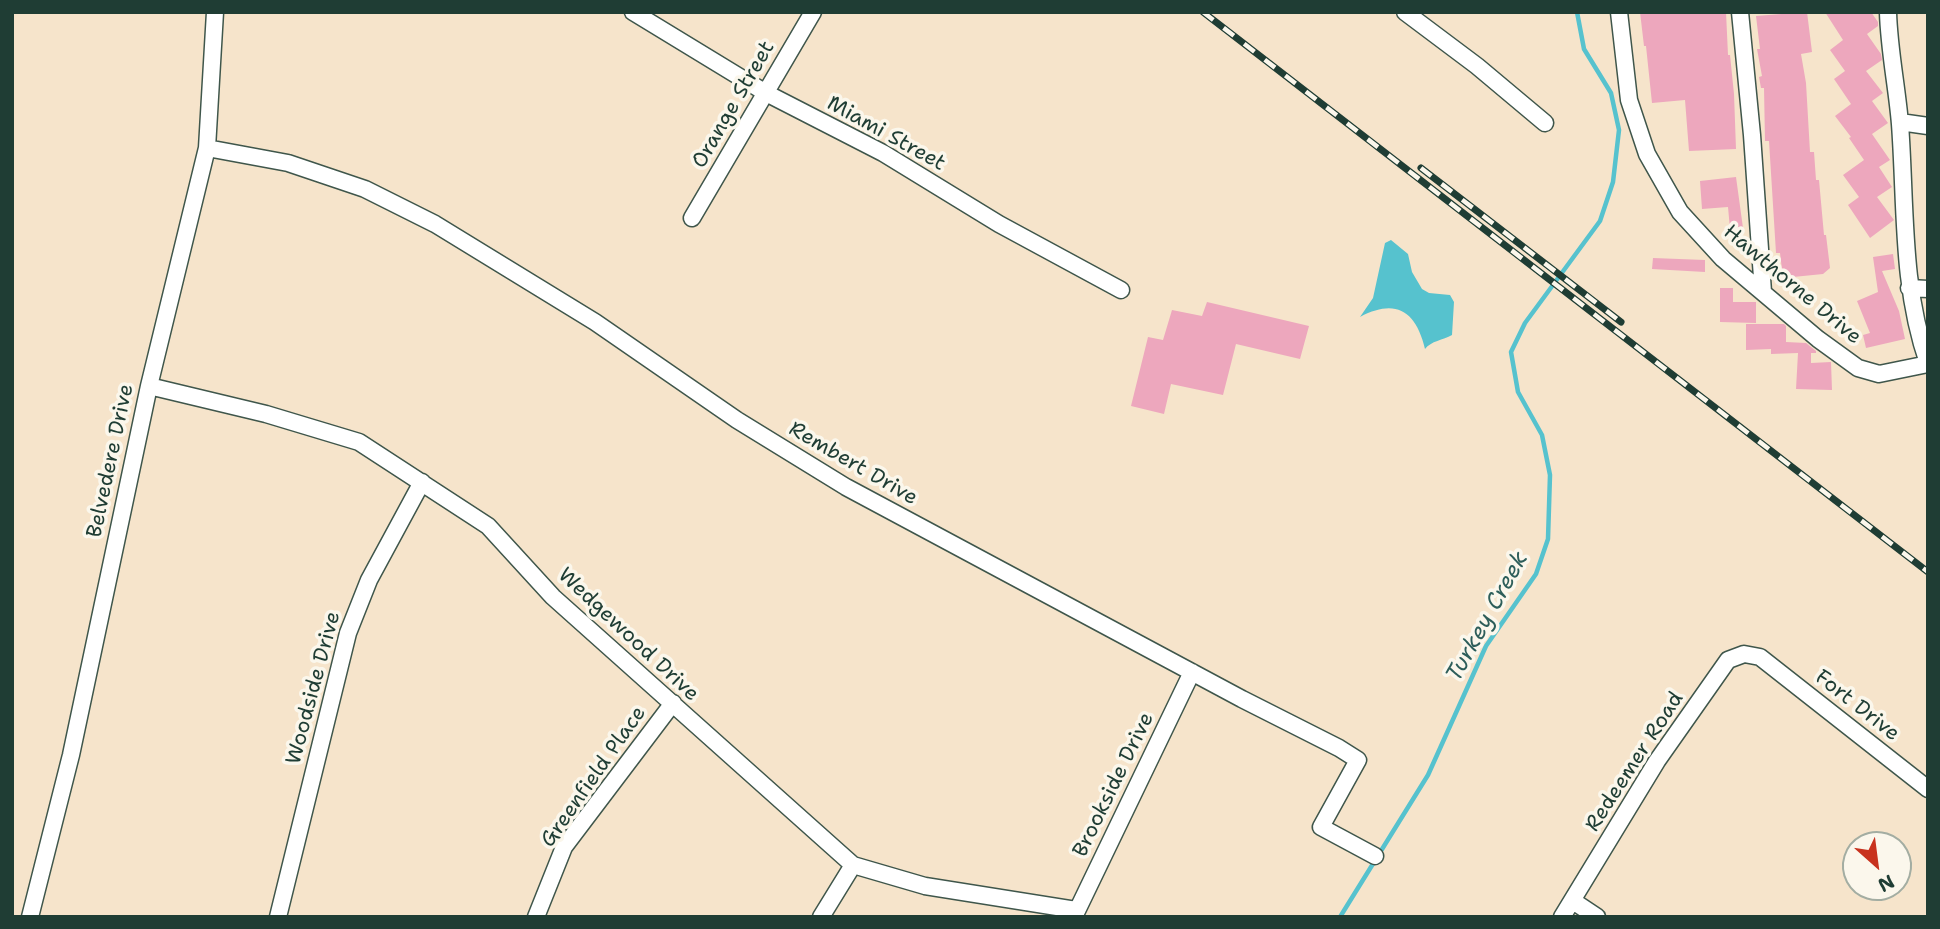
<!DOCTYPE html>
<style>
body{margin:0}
#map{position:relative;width:1940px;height:929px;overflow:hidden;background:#f6e4cb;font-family:"Shantell Sans",sans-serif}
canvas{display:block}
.frame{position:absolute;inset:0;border:14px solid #1f3d34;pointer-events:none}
.north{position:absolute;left:1842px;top:831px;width:70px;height:70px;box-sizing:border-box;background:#fbf7ec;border:2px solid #a3ada2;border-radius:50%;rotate:152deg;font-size:19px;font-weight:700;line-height:28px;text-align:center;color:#1f3d34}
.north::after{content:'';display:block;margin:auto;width:24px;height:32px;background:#c8321e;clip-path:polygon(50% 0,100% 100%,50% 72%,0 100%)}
</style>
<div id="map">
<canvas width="1940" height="929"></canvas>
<div class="frame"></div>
<div class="north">N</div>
</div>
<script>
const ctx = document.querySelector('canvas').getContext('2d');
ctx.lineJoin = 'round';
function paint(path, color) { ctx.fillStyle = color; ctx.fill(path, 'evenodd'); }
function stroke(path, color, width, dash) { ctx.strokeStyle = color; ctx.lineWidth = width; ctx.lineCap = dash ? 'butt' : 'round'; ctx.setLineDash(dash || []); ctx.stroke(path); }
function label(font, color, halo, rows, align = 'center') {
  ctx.font = font + ' "Shantell Sans",sans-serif'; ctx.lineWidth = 7; ctx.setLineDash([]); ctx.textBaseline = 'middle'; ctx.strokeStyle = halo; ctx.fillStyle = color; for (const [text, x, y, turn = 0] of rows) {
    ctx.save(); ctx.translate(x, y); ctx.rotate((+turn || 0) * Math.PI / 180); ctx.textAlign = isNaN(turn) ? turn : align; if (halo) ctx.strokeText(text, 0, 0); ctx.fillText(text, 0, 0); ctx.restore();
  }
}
const water = new Path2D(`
 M 1391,240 L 1408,254 L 1412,272 L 1422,289 L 1429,293 L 1450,295 L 1454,302 L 1452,335 C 1443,340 1431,341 1425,349 C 1416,311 1396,298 1360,317 L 1373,298 L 1385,243 Z`);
const stream = new Path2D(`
 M 1340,917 L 1428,775 L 1486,646 L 1536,574 L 1548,539 L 1550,475 L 1542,435 L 1518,392 L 1511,352 L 1525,323 L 1600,221 L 1613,182 L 1619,130 L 1611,93 L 1584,49 L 1577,12`);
const building = new Path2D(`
 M 1640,12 L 1726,12 L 1728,55 L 1730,55 L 1734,94 L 1736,149 L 1689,151 L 1685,100 L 1652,103 L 1646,46 L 1644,46 Z
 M 1807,12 L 1812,52 L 1801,54 L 1806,83 L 1810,152 L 1814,152 L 1816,180 L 1819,180 L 1824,235 L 1826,235 L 1830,268 L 1823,274 L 1783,278 L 1780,253 L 1776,253 L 1769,141 L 1765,141 L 1764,88 L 1761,88 L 1759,77 L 1762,76 L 1757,49 L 1760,49 L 1756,16 Z
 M 1825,12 L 1871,12 L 1878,22 L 1878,26 L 1867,34 L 1881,54 L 1882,60 L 1866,71 L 1883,93 L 1872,101 L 1888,123 L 1872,134 L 1890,160 L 1879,167 L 1892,187 L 1877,197 L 1894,220 L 1870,238 L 1848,205 L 1859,197 L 1843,175 L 1864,160 L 1849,138 L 1851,137 L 1835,116 L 1851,104 L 1834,79 L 1845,71 L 1830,50 L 1843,40 Z
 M 1736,177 L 1743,228 L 1730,229 L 1728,207 L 1702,209 L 1700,181 Z
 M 1893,254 L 1895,269 L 1882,271 L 1899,311 L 1905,339 L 1866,348 L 1863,335 L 1870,333 L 1857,301 L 1878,292 L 1873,257 Z
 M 1653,258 L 1705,260 L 1705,272 L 1652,269 Z
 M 1720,288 L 1733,288 L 1733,302 L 1756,302 L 1756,323 L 1720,322 Z
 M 1207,302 L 1309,326 L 1300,359 L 1236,344 L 1223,395 L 1171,384 L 1164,414 L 1131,406 L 1148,337 L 1163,340 L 1172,310 L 1202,316 Z
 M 1746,324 L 1784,324 L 1786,326 L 1786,342 L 1806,343 L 1816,351 L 1816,353 L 1811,353 L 1811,363 L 1831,362 L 1832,390 L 1796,389 L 1798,353 L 1771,354 L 1771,349 L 1746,350 Z`);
const minor = new Path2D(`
 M 633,12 L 766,93 L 883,153 L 999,224 L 1121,290
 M 1405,12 L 1477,66 L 1545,123
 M 1619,12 L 1629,100 L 1647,154 L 1680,212 L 1723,259 L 1818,339 L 1858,368 L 1879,374 L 1928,364
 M 1740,12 L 1752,135 L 1763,292
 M 1888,12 C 1889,50 1897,87 1900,124 C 1906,205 1901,286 1928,363
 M 1900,122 L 1928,126
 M 207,148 L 288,163 L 365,189 L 435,224 L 595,322 L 737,420 L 846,487 L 1242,699 L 1339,748 L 1358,760 L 1321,827 L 1375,856
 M 692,218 L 813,12
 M 1909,288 L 1928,289
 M 149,386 L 266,414 L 359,442 L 488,526 L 553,597 L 853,865 L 925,886 L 1076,910
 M 1573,901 L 1597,917
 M 30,917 L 71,755 L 149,386 L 207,148 L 215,12
 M 278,917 L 348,633 L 369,580 L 422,482
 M 536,917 L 564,847 L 673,703
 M 821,917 L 853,865
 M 1074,917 L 1192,672
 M 1562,917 L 1657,761 L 1728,660 L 1744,654 L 1760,657 L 1928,789`);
const rail = new Path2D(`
 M 1203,12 L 1928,572
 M 1421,168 L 1621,322`);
const streetNames = [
 ["Orange Street",734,105,-60],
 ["Miami Street",886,134,29],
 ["Hawthorne Drive",1792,285,40],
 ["Belvedere Drive",111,461,-78],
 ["Rembert Drive",853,464,30],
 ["Wedgewood Drive",628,635,43],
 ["Woodside Drive",314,688,-75],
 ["Fort Drive",1857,706,38],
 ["Redeemer Road",1635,762,-57],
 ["Greenfield Place",594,777,-55],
 ["Brookside Drive",1114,785,-64]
];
const waterNames = [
 ["Turkey Creek",1488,617,-61]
];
paint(water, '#56c2ce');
stroke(stream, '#56c2ce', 4.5);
paint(building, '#eda7bd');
stroke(minor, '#3f564b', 19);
stroke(minor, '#fff', 16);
stroke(rail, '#1f3d34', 7);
stroke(rail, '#fbf7ec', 4.5, [13]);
label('21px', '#1f3d34', '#fbf7ec', streetNames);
label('italic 23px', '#2d5e5a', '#fbf7ec', waterNames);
</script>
